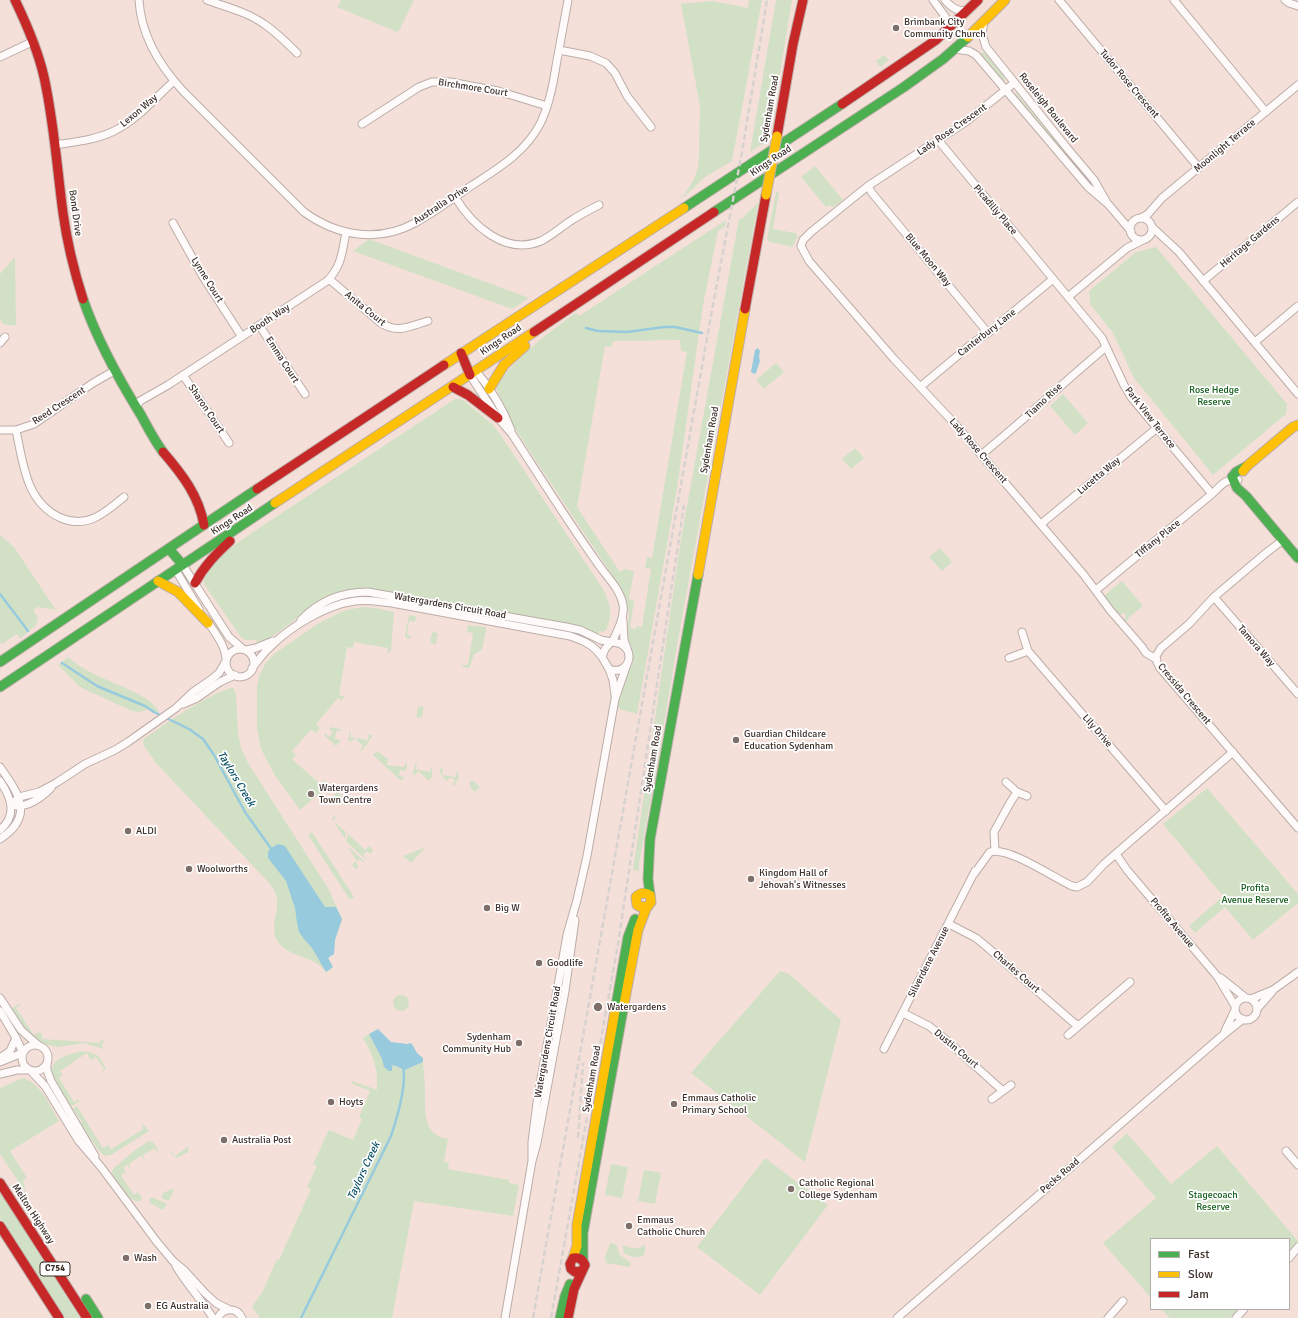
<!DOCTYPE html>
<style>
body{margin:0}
#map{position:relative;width:1298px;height:1318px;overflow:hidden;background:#f4e0d9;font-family:Signika,sans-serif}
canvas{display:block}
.legend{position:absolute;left:1150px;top:1238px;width:140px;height:72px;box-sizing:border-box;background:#fff;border:1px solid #b2acaa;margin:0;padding:5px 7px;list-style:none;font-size:12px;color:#3e302b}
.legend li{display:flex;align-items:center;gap:8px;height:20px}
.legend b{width:20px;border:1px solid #b2acaa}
</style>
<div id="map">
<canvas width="1298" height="1318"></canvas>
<ul class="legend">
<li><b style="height:5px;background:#4caf50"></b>Fast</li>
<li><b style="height:5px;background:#ffc107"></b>Slow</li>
<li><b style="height:5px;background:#c62828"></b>Jam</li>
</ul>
</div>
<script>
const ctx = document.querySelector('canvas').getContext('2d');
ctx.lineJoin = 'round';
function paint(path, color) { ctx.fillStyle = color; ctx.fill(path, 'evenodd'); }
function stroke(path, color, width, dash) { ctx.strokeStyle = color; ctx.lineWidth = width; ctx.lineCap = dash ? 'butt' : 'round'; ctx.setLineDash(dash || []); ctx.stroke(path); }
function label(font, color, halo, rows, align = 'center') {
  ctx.font = font + ' Signika,sans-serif'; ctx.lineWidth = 3.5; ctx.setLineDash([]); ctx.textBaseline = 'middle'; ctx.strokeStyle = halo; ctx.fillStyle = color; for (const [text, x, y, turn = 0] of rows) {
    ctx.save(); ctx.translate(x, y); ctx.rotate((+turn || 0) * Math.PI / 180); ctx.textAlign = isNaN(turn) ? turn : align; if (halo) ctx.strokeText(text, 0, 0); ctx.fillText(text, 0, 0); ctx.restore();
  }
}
const green = new Path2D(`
 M 341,0 L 414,0 L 400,29 L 397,32 L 337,7 Z
 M 749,0 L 762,0 L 732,161 L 705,177 L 685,196 L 680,199 L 685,194 L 694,179 L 698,167 L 699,154 L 700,106 L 681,4 L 712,1 L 748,8 Z
 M 776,0 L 792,0 L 769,140 L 750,152 Z
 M 984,52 L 1004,76 L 1005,81 L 1000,78 L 980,54 Z
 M 884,55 L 889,60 L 880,67 L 876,61 Z
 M 1016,93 L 1061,146 L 1061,148 L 1058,147 L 1015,95 Z
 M 1066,154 L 1068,154 L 1094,185 L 1095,188 L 1094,189 L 1066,156 Z
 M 815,166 L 843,200 L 833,207 L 829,205 L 826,207 L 801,177 Z
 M 776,192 L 779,192 L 773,229 L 795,233 L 798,236 L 792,248 L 789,246 L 769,242 L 767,239 Z
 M 758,203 L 679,634 L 656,772 L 639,863 L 639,871 L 633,870 L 681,539 L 739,219 L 741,219 Z
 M 726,220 L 725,226 L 718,231 L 703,305 L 677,488 L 637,714 L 616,708 L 626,677 L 632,664 L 633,655 L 627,634 L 629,615 L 627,601 L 618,584 L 515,429 L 495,386 L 497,379 L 500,381 C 520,354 549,332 576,313 L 579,316 ZM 680,340 L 681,351 L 687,352 L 652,558 L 647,557 L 645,568 L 651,569 L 642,627 L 636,626 L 636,629 L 630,628 L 634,601 L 629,599 L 634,571 L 625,569 L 620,572 L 577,507 L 605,346 L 612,347 L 613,341 Z
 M 369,239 L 529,298 L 512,309 L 353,251 Z
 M 1156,247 L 1287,404 L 1286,414 L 1213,475 L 1134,378 L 1113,333 L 1090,304 L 1089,291 L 1136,252 Z
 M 15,257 L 16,326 L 3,324 L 0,319 L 0,274 Z
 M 776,363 L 784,372 L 764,389 L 756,380 Z
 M 1063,394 L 1088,423 L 1075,435 L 1050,406 Z
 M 455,399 L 460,399 L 464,401 L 492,424 L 500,434 L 603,589 C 611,604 613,616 606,630 L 603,632 L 599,631 L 598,635 L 370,590 L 312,607 L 277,633 L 258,645 L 256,640 L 245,640 L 241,637 L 204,584 C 201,566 237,544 250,534 Z
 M 855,448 L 864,458 L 851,469 L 842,459 Z
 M 0,535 L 14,547 L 56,610 L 38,607 L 33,610 L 38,618 L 36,625 L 20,639 L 17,634 L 2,644 L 0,642 Z
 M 940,548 L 952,562 L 942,571 L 929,557 Z
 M 1122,581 L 1143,606 L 1128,618 L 1126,623 L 1124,620 L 1126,616 L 1124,613 L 1119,615 L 1104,596 Z
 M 364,607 L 375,608 L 394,612 L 391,651 L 387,654 L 388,648 L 354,642 L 353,648 L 347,647 L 339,695 L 344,696 L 342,701 L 338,698 L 316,724 L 320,728 L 316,733 L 311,730 L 292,751 L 296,755 L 292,759 L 320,784 L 324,780 L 326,785 L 324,789 L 300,810 L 274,774 L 261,749 L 257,729 L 257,686 L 259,676 L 265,664 L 274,654 L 319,623 L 343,611 L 351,609 Z
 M 409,615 L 416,616 L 415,622 L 409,621 L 407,635 L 412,636 L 408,639 L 406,638 L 405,635 Z
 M 468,625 L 486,627 L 486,630 L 482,650 L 474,654 L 470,666 L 469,668 L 463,667 L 462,665 L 468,665 L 473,633 L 467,632 Z
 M 432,632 L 438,633 L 436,644 L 430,643 Z
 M 68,657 C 90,677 123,683 148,700 C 152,703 156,707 159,711 L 155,714 L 147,709 C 142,713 138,712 132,711 L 80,687 L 58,665 Z
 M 230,688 L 233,688 L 236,694 L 238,733 L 241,748 L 248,763 L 328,888 L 342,919 L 335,940 L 334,954 L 328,958 L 333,967 L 326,972 C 315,956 291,958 279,943 C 268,929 279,913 277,898 C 276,893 273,889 270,884 L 156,763 L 144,746 L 143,741 L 145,738 C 172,719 199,700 230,688 Z
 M 418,706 L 424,707 L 422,718 L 416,717 Z
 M 331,727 L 340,729 L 342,731 L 336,731 L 335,739 L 340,740 L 340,742 L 336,746 L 324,735 L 325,733 L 329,737 L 333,733 L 329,729 Z
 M 350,731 L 351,731 L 350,737 L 368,740 L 369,734 L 372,735 L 372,737 L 362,751 L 360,751 L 363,746 L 355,738 L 351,742 L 348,740 Z
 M 377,751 L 388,759 L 387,765 L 404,767 L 406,762 L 407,764 L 406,771 L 400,770 L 399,776 L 405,777 L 401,781 L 373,755 Z
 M 415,764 L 417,764 L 416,769 L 430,772 L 431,767 L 432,768 L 432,777 L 429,781 L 418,771 L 414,776 L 413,773 Z
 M 443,768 L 442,775 L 456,777 L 457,771 L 458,772 L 459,777 L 455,785 L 452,785 L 455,781 L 451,777 L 447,781 L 441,775 L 440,769 Z
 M 472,780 L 480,787 L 475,792 L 471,788 L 469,783 Z
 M 1207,788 L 1298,894 L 1298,903 L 1253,940 L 1225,907 L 1195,933 L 1189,926 L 1223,896 L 1163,824 Z
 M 337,792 L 343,797 L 335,805 L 330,800 Z
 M 334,816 L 336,817 L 333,821 L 346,832 L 345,839 L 332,819 Z
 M 312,832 L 354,897 L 350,900 L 308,835 Z
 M 348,834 L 365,850 L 369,846 L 373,850 L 371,854 L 367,851 L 363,855 L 367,859 L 365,859 L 346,841 Z
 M 347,846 L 363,860 L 364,863 L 359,859 L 356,863 L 359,867 L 355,869 L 352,864 L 357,861 Z
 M 426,847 L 411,863 L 403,856 Z
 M 780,971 L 789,974 L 841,1020 L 805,1162 L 691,1073 Z
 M393 1003a8 8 0 1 1 16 0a8 8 0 1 1-16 0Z
 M 19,1004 L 21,1005 L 16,1008 L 34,1035 L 39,1032 L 42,1034 L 42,1039 L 100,1043 L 101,1038 L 104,1043 L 101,1044 L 104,1049 L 84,1043 L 58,1047 L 43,1044 L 38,1040 L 32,1038 L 26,1033 L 11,1011 L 12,1008 Z
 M 369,1034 L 382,1059 L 392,1070 L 393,1065 C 407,1072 409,1069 423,1062 C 424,1073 425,1083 425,1094 C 425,1113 423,1135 448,1139 L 444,1162 L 449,1163 L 448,1169 L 509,1180 L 509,1183 L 519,1185 L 513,1216 L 414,1201 L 392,1318 L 260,1318 L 252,1307 L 260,1295 L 261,1295 L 277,1259 L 279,1260 L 311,1189 L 307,1187 L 317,1166 L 313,1164 L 329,1130 L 353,1140 L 362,1119 L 359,1117 L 370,1091 L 351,1083 L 352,1081 L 377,1090 C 378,1068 374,1057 363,1038 Z
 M 82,1051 C 97,1053 100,1056 106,1069 L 100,1073 L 104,1069 L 96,1057 L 91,1060 L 87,1053 L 60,1071 L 63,1075 L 59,1078 L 74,1102 L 79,1099 L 80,1101 L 70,1107 C 53,1078 35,1061 82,1051 Z
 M 23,1078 C 41,1084 50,1105 59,1121 L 10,1151 L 27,1178 L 23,1180 L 26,1193 L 0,1154 L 0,1088 Z
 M 77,1106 L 103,1148 L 108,1145 L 111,1149 L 143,1129 L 141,1124 L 146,1127 L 149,1131 L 111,1155 L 105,1156 L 102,1154 L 79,1124 L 82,1122 L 73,1109 Z
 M 1127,1133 L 1171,1184 L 1217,1146 L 1298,1241 L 1289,1251 L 1289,1239 L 1151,1239 L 1151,1298 L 1103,1243 L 1156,1198 L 1112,1147 Z
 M 149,1141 L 153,1142 L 158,1149 L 157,1152 L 155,1148 L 143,1155 L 145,1160 L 141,1156 L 129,1164 L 131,1169 L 127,1165 L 123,1168 L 126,1172 L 121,1175 L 134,1195 L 138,1192 L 142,1198 L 141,1201 L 135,1201 L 126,1195 L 112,1175 L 112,1171 L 114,1168 L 135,1150 Z
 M 189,1146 L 188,1152 L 177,1158 L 171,1154 L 171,1152 L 175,1156 Z
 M 765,1158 L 828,1205 L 760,1295 L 697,1247 Z
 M 611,1164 L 628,1167 L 622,1198 L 605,1195 Z
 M 644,1170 L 661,1173 L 655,1204 L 638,1201 Z
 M 172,1189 L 174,1190 L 169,1201 L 161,1198 L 163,1193 Z
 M 0,1192 L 80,1318 L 65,1318 L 0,1218 Z
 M 152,1197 L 167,1204 L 163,1210 L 150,1203 L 149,1199 Z
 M 611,1243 L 616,1244 L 620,1255 L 631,1263 L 630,1267 L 606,1263 L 605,1256 L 610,1244 Z
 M 645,1244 L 645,1252 L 644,1255 C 637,1259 630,1257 624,1253 L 622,1245 L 630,1247 L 630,1248 L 640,1248 Z
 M 1161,1309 L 1238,1309 L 1230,1318 L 1170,1318 Z`);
const water = new Path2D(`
 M 758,348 L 760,351 L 759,357 L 760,361 L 756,373 L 754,374 L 751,372 L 755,350 Z
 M 278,844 L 285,846 L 325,907 L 336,907 L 342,919 L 335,940 L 334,954 L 328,958 L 333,967 L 326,972 L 312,948 L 304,939 L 299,932 L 297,923 L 295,908 L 286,881 L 268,858 L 268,852 L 271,848 Z
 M 378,1029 L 391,1042 L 408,1044 L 409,1043 L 412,1044 L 417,1053 L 423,1058 L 423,1062 L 405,1070 L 393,1065 L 392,1068 L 392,1071 L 389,1071 L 384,1067 L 382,1059 L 369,1034 Z`);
const stream = new Path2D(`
 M 586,328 L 598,331 L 627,332 L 664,327 L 675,327 L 702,333
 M 0,594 L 28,631
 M 62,663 L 97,686 L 145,706 L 154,712 L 189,729 L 203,739 L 214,755 L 245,812 L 272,850
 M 301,1318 L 391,1136 C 397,1118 407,1086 403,1067`);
const street = new Path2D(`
 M 139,0 C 141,36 159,65 183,91 L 304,212 C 337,236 378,243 415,223 C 435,212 453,198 471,186 C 497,169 525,153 540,124 C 549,106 553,86 556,66 C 560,44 564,22 568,0
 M 207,0 C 226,7 247,12 264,24 C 276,32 287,43 297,53
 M 933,0 L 947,19 L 945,31
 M 945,0 C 951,7 956,11 966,11
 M 1059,0 L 1199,168
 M 1174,0 L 1266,112
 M 1285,0 L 1289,3 L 1298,6
 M 984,22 L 982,34 L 986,47 L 1067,148 L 1094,180 L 1106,201
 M 954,49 L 969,51 L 976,55 L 1088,187 L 1108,204 L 1131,231
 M 559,50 L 590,56 L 606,63 L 615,73 L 627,96 L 651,127
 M 0,57 L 34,41
 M 1014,83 L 967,121 L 868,186 L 811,232 L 803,240 L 801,246 L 809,261 L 894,359 L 954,423 L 1084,575 L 1110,610 L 1142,647 L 1146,653 L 1156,659
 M 362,124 L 419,87 L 432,82 L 450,82 L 498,91 L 547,106
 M 938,140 L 1102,338 L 1124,385 L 1131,397 L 1212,494
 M 54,145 C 74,142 96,140 114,131 C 137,120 155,98 174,81
 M 868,186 L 872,193 L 988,333
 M 455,197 C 472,225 505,256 541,241 C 551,236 560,228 569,222 C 579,215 589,210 599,205
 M1130 229a11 11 0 1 1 22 0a11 11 0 1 1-22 0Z
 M 1141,218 L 1148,214 L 1162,198 L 1298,85
 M 173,223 L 202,275 L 242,337
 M 1152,227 L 1179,252 L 1298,394
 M 329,279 L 381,323 C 398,334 410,326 428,321
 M 1203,281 L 1298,202
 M 1068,297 L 1127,248 L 1143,240
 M 259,325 L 305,394
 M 1255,342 L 1298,306
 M 0,343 L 5,337
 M 476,371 C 491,389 503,409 511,430
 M 183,375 L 229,443
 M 470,375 L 498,418 L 512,434 C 540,477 567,520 596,561 C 605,575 620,588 623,605 C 625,617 617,632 612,642
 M 920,387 L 974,342 L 988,333 L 1053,279
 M 136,407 L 140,401 L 168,385 L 327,281 C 342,266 342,252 346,232
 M 0,430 L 16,430 L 34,424 L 93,383 L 114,371
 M 16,430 C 23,463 26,503 61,518 C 87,529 105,513 124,497
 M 981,455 C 1024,420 1064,382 1106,347
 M 1041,524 L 1157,428
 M 1283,540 L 1266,553 L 1214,597 L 1189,624 L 1161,648 L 1156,656 L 1157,662 L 1160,668 L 1298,828
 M 182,564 L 229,637 L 243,649
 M 175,569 L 199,609
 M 1096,590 L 1212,494 C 1221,486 1225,478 1238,480
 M 1214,597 L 1298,694
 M 206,619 C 214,632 225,644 226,659
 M 301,620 C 319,601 342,592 368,592 L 566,627 L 580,630 L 601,640 L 611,642
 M 623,621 L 624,640 L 627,648
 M 1022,632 L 1028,651 L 1166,811
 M226 663a14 14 0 1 1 28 0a14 14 0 1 1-28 0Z
 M 246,650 L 256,648 L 273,641
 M 1009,658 L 1028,651
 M 252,668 C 258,661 263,653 270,647 C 291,626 326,605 355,601 C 367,599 380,602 392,603 L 570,636 C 584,641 594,645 602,657
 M 609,669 C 630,678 640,643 611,642 L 605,649 L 602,657 L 609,669 L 613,680 L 615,695
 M 183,704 L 197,698 L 220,682 L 235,675
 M 0,767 C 19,794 35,816 0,839
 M 0,781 C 11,797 18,815 0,830
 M 1006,782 L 1017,792 L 1027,796
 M 11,805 L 19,797 L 39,792 L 56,783 L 85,764 L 115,750 L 128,742 L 176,708 L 193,692 L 212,679 L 219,673 L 226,661
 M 17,806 C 31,806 43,796 51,788
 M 995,850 L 994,832 L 1010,803 L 1017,792
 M 1116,854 L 1127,870 L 1217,976 L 1235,1006
 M 974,874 L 990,852 C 1008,846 1054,878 1072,886 L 1077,887 L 1087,882 L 1104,864 L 1233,752
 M 949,924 L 976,938 L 987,947 L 1074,1023 L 1079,1025
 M 1221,978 L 1246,998
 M 0,998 L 21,1030 L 38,1045
 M1235 1009a11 11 0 1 1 22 0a11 11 0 1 1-22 0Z
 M 1251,999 L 1273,990 L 1298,972
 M 1257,1009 L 1272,992
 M 0,1011 L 16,1038 L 23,1053
 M 903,1013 L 929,1026 L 944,1038 L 1003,1091
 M 1225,1031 L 1235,1010
 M 1068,1035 L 1130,982
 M22 1058a13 13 0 1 1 26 0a13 13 0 1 1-26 0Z
 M 884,1049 L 975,871
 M 0,1058 L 10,1051 L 16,1038
 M 0,1062 L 22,1053
 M 47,1064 L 47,1070 L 51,1081 L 95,1156
 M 31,1071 L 45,1086 L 78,1140 L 101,1167 L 157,1242 L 173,1261 L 185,1271 L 205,1293 L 216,1303 L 228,1309
 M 0,1074 L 17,1070 L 28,1070
 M 992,1099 L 1011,1085
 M 1286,1151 L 1298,1165
 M 532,1161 L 532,1142 L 538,1095 L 561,969 L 567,935 L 577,900 L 587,856 L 615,699 L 627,664
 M 1289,1258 L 1298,1247
 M 176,1266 C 187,1285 202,1300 213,1318
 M 218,1318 C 223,1307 237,1307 242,1318
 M 505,1318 L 532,1161 L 537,1143 L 565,991 L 575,920
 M 897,1318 L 1223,1035 L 1243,1019
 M 1108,1318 L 1123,1301
 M 1236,1318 L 1244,1309`);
const fast = new Path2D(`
 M 684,208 L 842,104
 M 714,212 L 904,87 L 943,59 L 968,37
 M 83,299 C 97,340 118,378 141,415 C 148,428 154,440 163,452
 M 1247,466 L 1236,472 L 1232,477 L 1237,488 L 1246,496 L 1298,558
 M 169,549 L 182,564
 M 0,662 L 257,489
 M 0,687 L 275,503
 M 650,895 L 648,879 L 650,839 L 698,575
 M 615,1011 L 628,937 L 635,919
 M 583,1260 L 583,1233 L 624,1004
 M 86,1299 L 98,1318
 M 560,1318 L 565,1296 L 570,1284`);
const slow = new Path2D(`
 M 968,37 L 1005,0
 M 444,365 L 684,208
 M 489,389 L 504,365 L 525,346
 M 1243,471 L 1247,466 L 1293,427 L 1298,425
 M 275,503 L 534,332
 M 698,575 L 745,309
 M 158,581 L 178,592 L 208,623
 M 624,1004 L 638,930 L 646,909 L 651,902 L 650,895 C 645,892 640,893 636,897 L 637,905 L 641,907 L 648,906
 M 573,1258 L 577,1246 L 577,1225 L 615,1011`);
const jam = new Path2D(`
 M 15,0 C 27,25 38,50 44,77 C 54,122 57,168 63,213 C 67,242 74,271 83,299
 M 842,104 L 936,40 L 978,0
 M 777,136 L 793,44 L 803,0
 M 745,309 L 766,195
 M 534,332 L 714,212
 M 461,353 L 470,375
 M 453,387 L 468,395 L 498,418
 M 163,452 C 182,474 199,496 204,525
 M 257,489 L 444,365
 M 195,583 C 204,566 216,554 230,541
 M 0,1183 L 87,1318
 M 0,1226 L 59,1318
 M 568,1318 L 574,1289 L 585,1265 C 582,1259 580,1257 573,1258 L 570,1264 L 571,1269 L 575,1272 L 581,1271`);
const rail = new Path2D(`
 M 578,1138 L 583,1063
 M 533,1318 L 712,310 L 742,152 L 767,0
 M 551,1318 L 618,944 L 684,505`);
const slowBridge = new Path2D(`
 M 766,195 L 777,136`);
const markers = [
 [896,28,4,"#7e6e68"],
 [736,740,4,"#7e6e68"],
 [311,794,4,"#7e6e68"],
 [128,831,4,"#7e6e68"],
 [189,869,4,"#7e6e68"],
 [751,879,4,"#7e6e68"],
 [487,908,4,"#7e6e68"],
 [539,963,4,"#7e6e68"],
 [598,1007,5,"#7e6e68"],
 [519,1043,4,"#7e6e68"],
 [331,1102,4,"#7e6e68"],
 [674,1104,4,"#7e6e68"],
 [224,1140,4,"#7e6e68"],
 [791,1189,4,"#7e6e68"],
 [629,1226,4,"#7e6e68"],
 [126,1258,4,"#7e6e68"],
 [148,1306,4,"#7e6e68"]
];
const shields = [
 [55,1269,30]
];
const shieldNames = [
 ["C754",55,1269]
];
const poiNames = [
 ["Brimbank City",904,22],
 ["Community Church",904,34],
 ["Guardian Childcare",744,734],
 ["Education Sydenham",744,746],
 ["Watergardens",319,788],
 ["Town Centre",319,800],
 ["ALDI",136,831],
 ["Woolworths",197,869],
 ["Kingdom Hall of",759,873],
 ["Jehovah's Witnesses",759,885],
 ["Big W",495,908],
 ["Goodlife",547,963],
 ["Watergardens",607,1007],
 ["Sydenham",511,1037,"right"],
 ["Community Hub",511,1049,"right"],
 ["Emmaus Catholic",682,1098],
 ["Primary School",682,1110],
 ["Hoyts",339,1102],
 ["Australia Post",232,1140],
 ["Catholic Regional",799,1183],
 ["College Sydenham",799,1195],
 ["Emmaus",637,1220],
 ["Catholic Church",637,1232],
 ["Wash",134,1258],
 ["EG Australia",156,1306]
];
const streetNames = [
 ["Tudor Rose Crescent",1129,84,50],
 ["Birchmore Court",473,88,9],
 ["Roseleigh Boulevard",1048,108,51],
 ["Sydenham Road",770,109,-80],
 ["Lexon Way",139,111,-40],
 ["Lady Rose Crescent",952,130,-35],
 ["Moonlight Terrace",1225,146,-40],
 ["Kings Road",771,161,-34],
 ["Australia Drive",441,205,-33],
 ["Picadilly Place",995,210,50],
 ["Bond Drive",75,213,82],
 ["Heritage Gardens",1250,242,-40],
 ["Blue Moon Way",928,260,50],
 ["Lynne Court",207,280,58],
 ["Anita Court",365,309,39],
 ["Booth Way",270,319,-33],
 ["Canterbury Lane",987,333,-38],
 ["Kings Road",501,340,-34],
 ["Emma Court",282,360,57],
 ["Tiamo Rise",1044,401,-43],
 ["Reed Crescent",59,406,-33],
 ["Sharon Court",206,409,56],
 ["Park View Terrace",1150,418,52],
 ["Sydenham Road",710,440,-80],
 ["Lady Rose Crescent",978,451,49],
 ["Lucetta Way",1099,476,-40],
 ["Kings Road",232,520,-33],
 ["Tiffany Place",1158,539,-39],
 ["Watergardens Circuit Road",450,606,10],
 ["Tamora Way",1256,646,49],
 ["Cressida Crescent",1184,694,50],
 ["Lily Drive",1097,731,49],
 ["Sydenham Road",653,759,-80],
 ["Profita Avenue",1172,923,50],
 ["Silverdene Avenue",929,962,-63],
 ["Charles Court",1016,972,41],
 ["Watergardens Circuit Road",548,1042,-80],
 ["Dustin Court",956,1049,40],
 ["Sydenham Road",592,1079,-80],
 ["Pecks Road",1060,1176,-41],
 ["Melton Highway",33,1214,57]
];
const parkNames = [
 ["Rose Hedge",1214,390],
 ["Reserve",1214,402],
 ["Profita",1255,888],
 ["Avenue Reserve",1255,900],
 ["Stagecoach",1213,1195],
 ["Reserve",1213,1207]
];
const waterNames = [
 ["Taylors Creek",236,779,59],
 ["Taylors Creek",364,1171,-65]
];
paint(green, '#d2e1c6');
paint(water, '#97cadd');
stroke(stream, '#97cadd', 2.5);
stroke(street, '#bcada8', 9);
stroke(fast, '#bcada8', 11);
stroke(slow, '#bcada8', 11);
stroke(jam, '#bcada8', 11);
stroke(street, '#fdfaf9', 7);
stroke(fast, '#4caf50', 9);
stroke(slow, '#ffc107', 9);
stroke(jam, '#c62828', 9);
stroke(rail, '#d7d2d0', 2.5, [6, 3]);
stroke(slowBridge, '#bcada8', 11, []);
stroke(slowBridge, '#ffc107', 9);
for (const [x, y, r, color] of markers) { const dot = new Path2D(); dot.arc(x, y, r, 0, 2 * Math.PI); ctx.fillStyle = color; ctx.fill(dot); stroke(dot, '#fff', 1.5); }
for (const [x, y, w] of shields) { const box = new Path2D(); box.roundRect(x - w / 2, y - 7, w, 14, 3); ctx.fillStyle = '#fff'; ctx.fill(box); stroke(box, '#3e302b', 1); }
label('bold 9px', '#3e302b', null, shieldNames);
label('10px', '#3e302b', '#fff', poiNames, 'left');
label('10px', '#3e302b', '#fff', streetNames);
label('10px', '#17601f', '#fff', parkNames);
label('italic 11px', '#0c5267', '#fff', waterNames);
</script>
